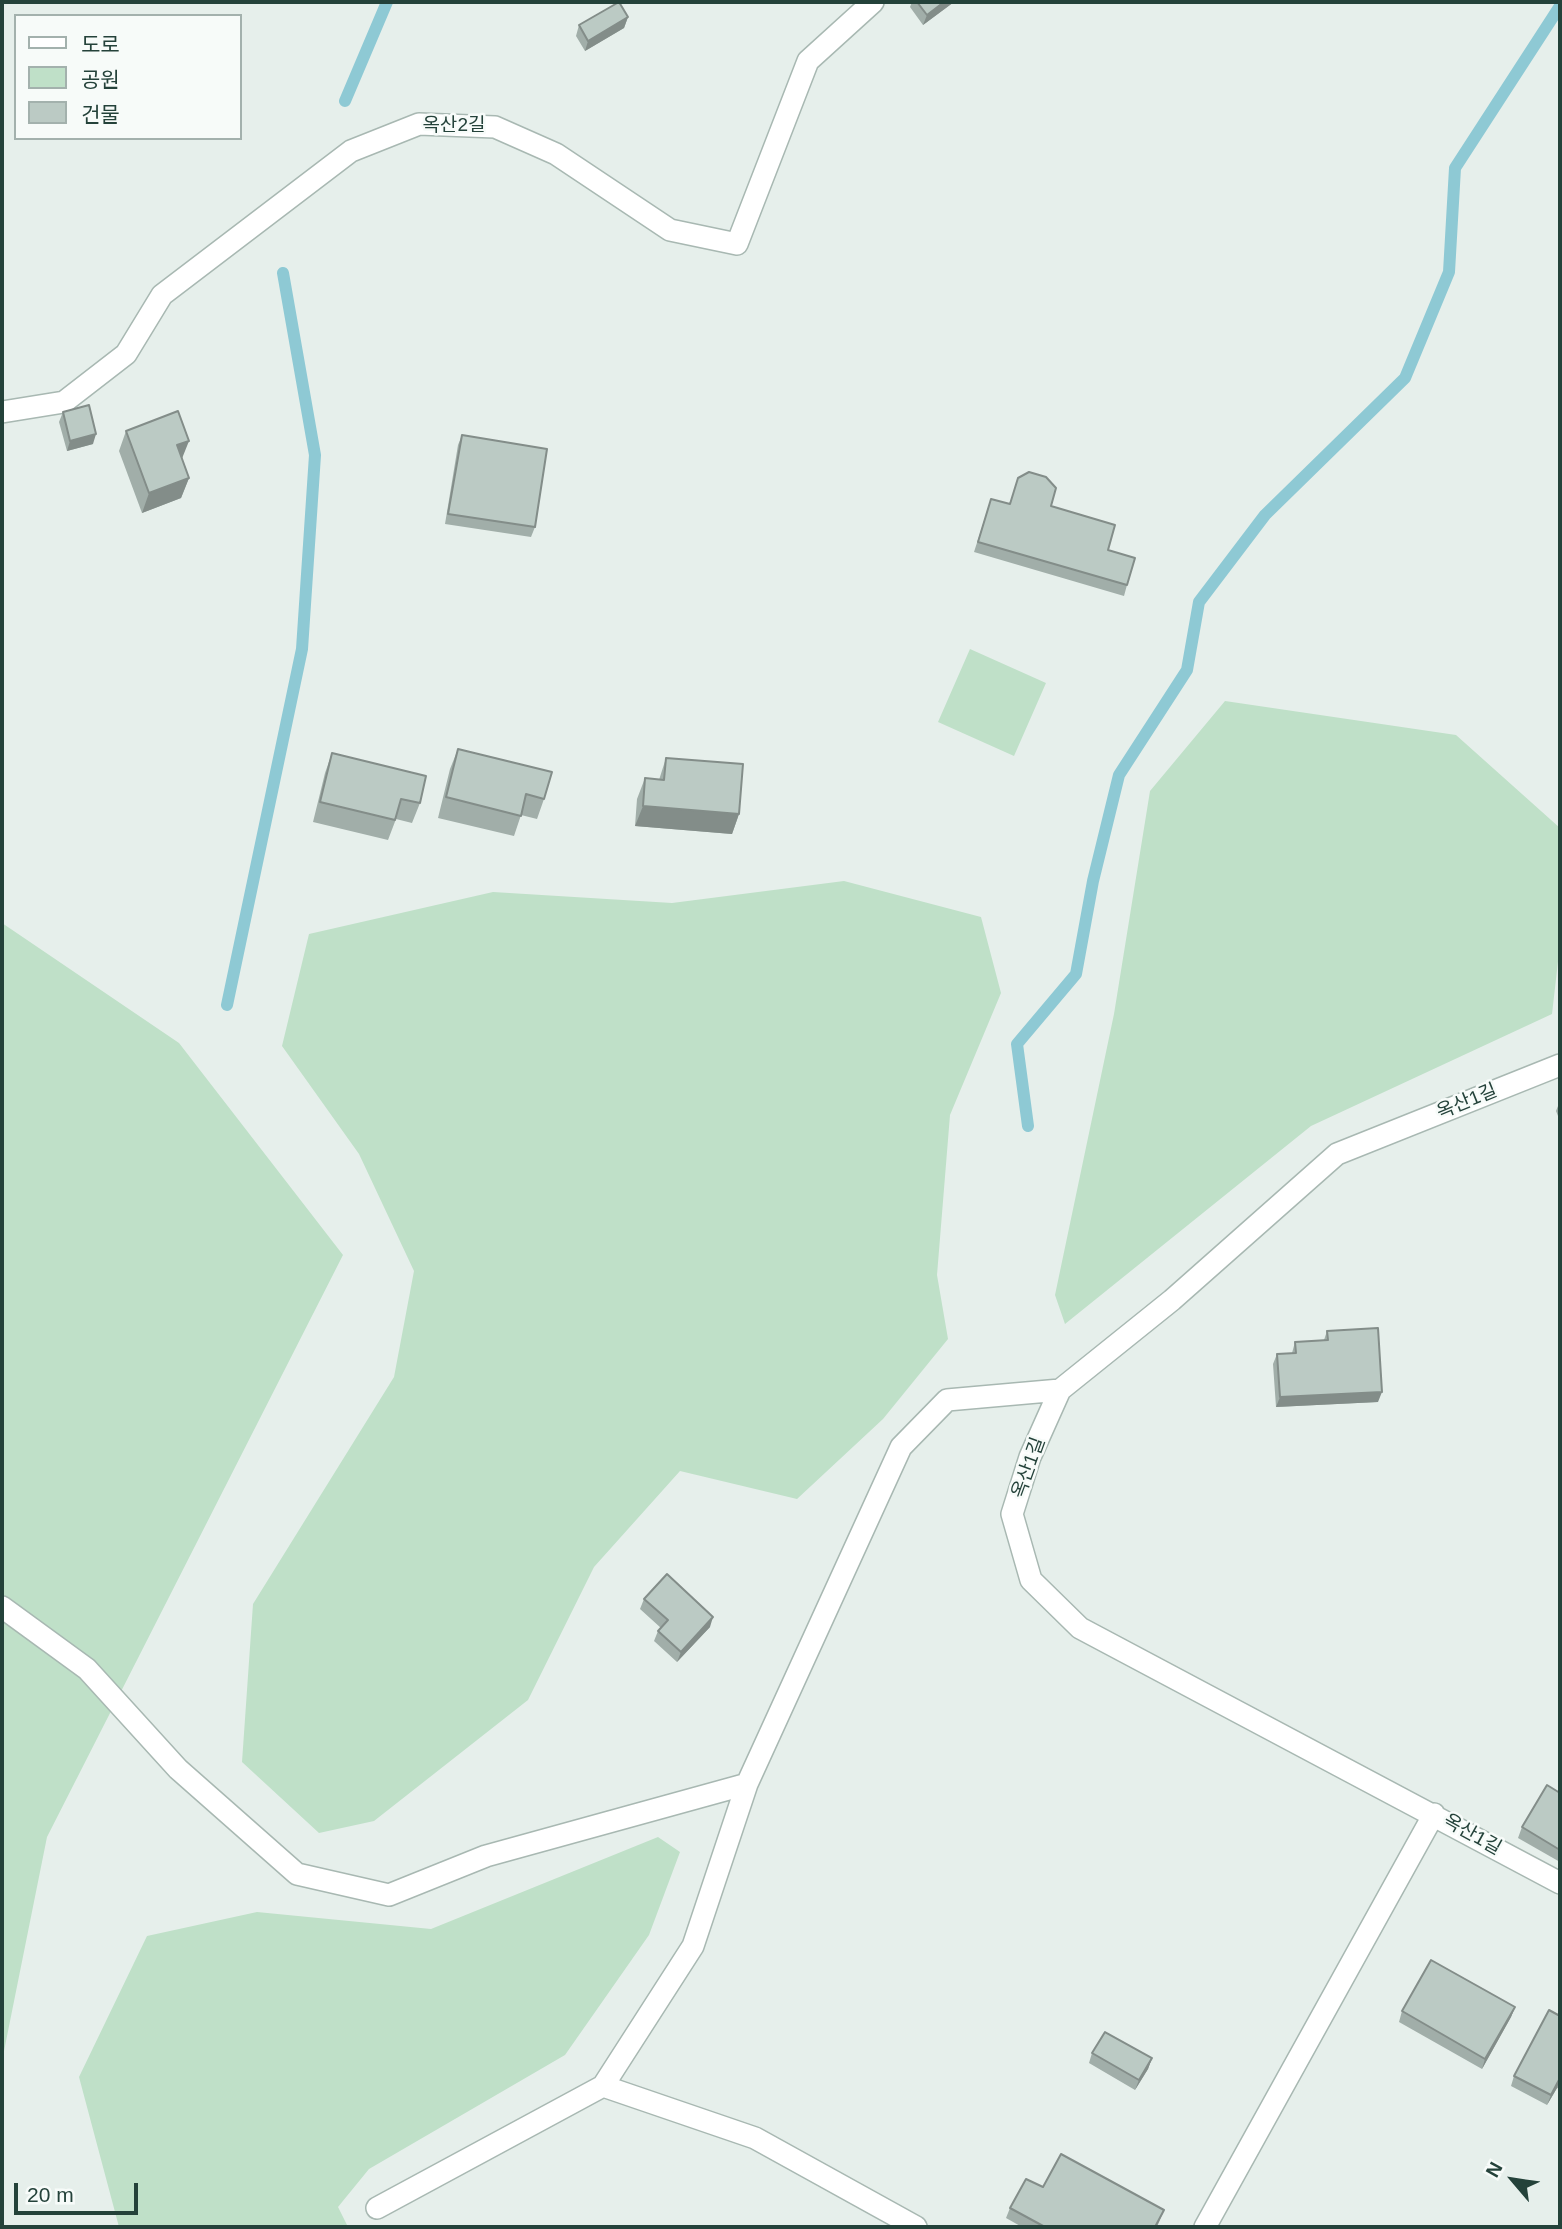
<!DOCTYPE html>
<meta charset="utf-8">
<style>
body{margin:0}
#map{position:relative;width:1562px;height:2229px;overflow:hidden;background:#e6efeb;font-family:Helvetica,"Noto Sans KR",sans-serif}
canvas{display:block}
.frame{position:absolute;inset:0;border:4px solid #24423a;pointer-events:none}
.legend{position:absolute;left:14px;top:14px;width:228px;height:126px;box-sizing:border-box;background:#f7fbf9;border:2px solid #a3b1ad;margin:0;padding:9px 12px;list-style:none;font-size:21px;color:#24423a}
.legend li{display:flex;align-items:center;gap:14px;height:35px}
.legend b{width:35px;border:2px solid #a3b1ad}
.north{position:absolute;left:1478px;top:2145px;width:70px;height:70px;-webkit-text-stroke:5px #f7fbf9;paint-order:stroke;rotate:299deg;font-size:19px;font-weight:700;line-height:28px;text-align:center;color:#24423a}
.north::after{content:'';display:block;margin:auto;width:24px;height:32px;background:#24423a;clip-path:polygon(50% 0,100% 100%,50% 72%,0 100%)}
.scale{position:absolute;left:14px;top:2183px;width:124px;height:32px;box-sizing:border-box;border:4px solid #24423a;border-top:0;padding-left:9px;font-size:21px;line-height:24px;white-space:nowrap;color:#24423a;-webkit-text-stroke:5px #f7fbf9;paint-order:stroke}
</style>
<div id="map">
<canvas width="1562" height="2229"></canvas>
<div class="frame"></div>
<ul class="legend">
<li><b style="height:9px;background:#fff"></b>도로</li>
<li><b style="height:19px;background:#bfe0c8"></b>공원</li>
<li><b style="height:19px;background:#bbcac4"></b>건물</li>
</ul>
<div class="north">N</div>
<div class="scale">20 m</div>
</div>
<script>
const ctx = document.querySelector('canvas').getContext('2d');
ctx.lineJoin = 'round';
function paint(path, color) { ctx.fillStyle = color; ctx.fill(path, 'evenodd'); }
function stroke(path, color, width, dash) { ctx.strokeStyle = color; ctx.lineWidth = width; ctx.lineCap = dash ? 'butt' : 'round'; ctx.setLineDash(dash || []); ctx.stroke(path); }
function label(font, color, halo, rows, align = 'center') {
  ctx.font = font + ' Helvetica,"Noto Sans KR",sans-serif'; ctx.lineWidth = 5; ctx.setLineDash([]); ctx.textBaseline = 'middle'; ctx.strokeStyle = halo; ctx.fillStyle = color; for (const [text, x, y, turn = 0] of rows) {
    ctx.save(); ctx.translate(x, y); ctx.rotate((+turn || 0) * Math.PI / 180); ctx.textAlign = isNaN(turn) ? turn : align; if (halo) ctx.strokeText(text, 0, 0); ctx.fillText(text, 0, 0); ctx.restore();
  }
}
const green = new Path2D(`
 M 970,649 L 1046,683 L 1014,756 L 938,722 Z
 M 1225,701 L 1456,735 L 1560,828 L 1560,944 L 1552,1014 L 1311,1126 L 1065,1324 L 1055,1295 L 1114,1014 L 1150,791 Z
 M 844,881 L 981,917 L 1001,993 L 950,1115 L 937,1275 L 948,1339 L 883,1419 L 797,1499 L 680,1471 L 594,1567 L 528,1700 L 374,1821 L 319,1833 L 242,1762 L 253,1604 L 394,1377 L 414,1271 L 359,1154 L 282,1046 L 309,934 L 493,892 L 672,903 Z
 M 2,923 L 179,1043 L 343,1255 L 47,1837 L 2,2061 Z
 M 658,1837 L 680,1852 L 649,1935 L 565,2055 L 369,2169 L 338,2207 L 348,2227 L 119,2227 L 79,2077 L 147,1936 L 257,1912 L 431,1929 Z`);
const stream = new Path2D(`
 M 345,101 L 387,2
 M 227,1005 L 302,649 L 315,455 L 283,273
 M 1028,1126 L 1017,1044 L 1076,974 L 1093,881 L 1119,775 L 1187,670 L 1199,602 L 1265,515 L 1405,378 L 1449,272 L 1455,168 L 1560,6`);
const minor = new Path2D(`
 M 2,412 L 64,402 L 126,354 L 162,295 L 351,151 L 419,124 L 495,127 L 556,154 L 670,230 L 737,244 L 808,61 L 873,2
 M 1560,1065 L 1337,1154 L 1172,1300 L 1060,1390 L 1030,1457 L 1012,1514 L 1031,1580 L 1080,1628 L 1560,1883
 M 2,1607 L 87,1669 L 178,1769 L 297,1874 L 389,1895 L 486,1856 L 747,1784
 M 603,2086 L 755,2138 L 916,2227
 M 377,2208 L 603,2086 L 693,1946 L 747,1784 L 901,1447 L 947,1400 L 1060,1390
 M 1205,2227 L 1434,1814`);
const wall = new Path2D(`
 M 912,2 L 954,2 L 923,25 L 910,7 Z
 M 628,17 L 624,28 L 585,51 L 576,36 L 579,25 Z
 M 63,412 L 93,444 L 67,451 L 59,422 Z
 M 126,431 L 182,459 L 189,478 L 181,498 L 142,513 L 119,451 Z
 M 462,435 L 535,527 L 531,537 L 445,524 L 458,445 Z
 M 991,499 L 1009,504 L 1051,506 L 1108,550 L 1127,585 L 1124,596 L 974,552 Z
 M 458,749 L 544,799 L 537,819 L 521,815 L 514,836 L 438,818 L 450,769 Z
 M 332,753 L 420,803 L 412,823 L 396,819 L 388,840 L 313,822 L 325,773 Z
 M 666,758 L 739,814 L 732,834 L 635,826 L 637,799 L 645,778 L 659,780 Z
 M 1560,1101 L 1560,1121 L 1556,1111 Z
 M 1327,1331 L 1378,1402 L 1276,1407 L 1273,1364 L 1277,1354 L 1292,1353 L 1295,1342 L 1324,1340 Z
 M 644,1599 L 710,1627 L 677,1662 L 654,1641 L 658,1631 L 661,1628 L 640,1609 Z
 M 1560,1793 L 1560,1862 L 1518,1838 L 1522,1827 Z
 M 1515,2007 L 1511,2017 L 1482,2069 L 1399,2022 L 1402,2011 Z
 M 1560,2016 L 1560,2089 L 1557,2088 L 1547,2105 L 1511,2086 L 1514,2076 Z
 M 1092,2053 L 1152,2058 L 1148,2069 L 1135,2090 L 1089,2063 Z
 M 1043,2187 L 1164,2210 L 1157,2227 L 1022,2227 L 1006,2218 L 1010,2208 Z`);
const shadedWall = new Path2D(`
 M 944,2 L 954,2 L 923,25 L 927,15 Z
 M 628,17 L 624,28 L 585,51 L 588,41 Z
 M 96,434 L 93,444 L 67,451 L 70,441 Z
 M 189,441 L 181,461 L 177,445 Z
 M 189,478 L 181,498 L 142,513 L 149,493 Z
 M 643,806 L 739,814 L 732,834 L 635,826 Z
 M 1382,1392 L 1378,1402 L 1276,1407 L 1280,1397 Z
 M 713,1617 L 710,1627 L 677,1662 L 681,1652 Z
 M 1515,2007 L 1511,2017 L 1482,2069 L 1485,2059 Z
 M 1152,2058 L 1148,2069 L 1135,2090 L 1139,2080 Z
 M 1560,2078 L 1557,2088 L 1547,2105 L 1551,2095 Z`);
const building = new Path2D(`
 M 619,2 L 628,17 L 588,41 L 579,25 Z
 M 917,2 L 944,2 L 927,15 Z
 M 89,405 L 96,434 L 70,441 L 63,412 Z
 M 178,411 L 189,441 L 177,445 L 189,478 L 149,493 L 126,431 Z
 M 462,435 L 547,449 L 535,527 L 448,514 Z
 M 1029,472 L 1046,477 L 1056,488 L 1051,506 L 1115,525 L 1108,550 L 1135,558 L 1127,585 L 978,542 L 991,499 L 1010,504 L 1018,478 Z
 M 458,749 L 552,772 L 544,799 L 526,794 L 521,816 L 446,797 Z
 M 332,753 L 426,776 L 420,803 L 401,799 L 395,820 L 320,802 Z
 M 666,758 L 743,764 L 739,814 L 643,806 L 645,778 L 664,780 Z
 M 1378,1328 L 1382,1392 L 1280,1397 L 1277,1354 L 1296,1353 L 1295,1342 L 1328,1340 L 1327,1331 Z
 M 667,1574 L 713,1617 L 681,1652 L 658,1631 L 668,1620 L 644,1599 Z
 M 1547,1785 L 1560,1793 L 1560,1850 L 1522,1827 Z
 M 1431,1960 L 1515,2007 L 1485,2059 L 1402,2011 Z
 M 1549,2010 L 1560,2016 L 1560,2078 L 1551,2095 L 1514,2076 Z
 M 1105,2032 L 1152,2058 L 1139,2080 L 1092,2053 Z
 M 1061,2154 L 1164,2210 L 1155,2227 L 1045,2227 L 1010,2208 L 1026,2179 L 1043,2187 Z`);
const streetNames = [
 ["옥산2길",454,126],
 ["옥산1길",1467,1102,-22],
 ["옥산1길",1029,1468,-70],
 ["옥산1길",1472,1835,29]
];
paint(green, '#bfe0c8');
stroke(stream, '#8ec9d4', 12);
stroke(minor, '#a8b8b2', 24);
stroke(minor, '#fff', 21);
paint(wall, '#a1aea9');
paint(shadedWall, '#838d89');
paint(building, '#bbcac4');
stroke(building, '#838d89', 2);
label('19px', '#24423a', '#f7fbf9', streetNames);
</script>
